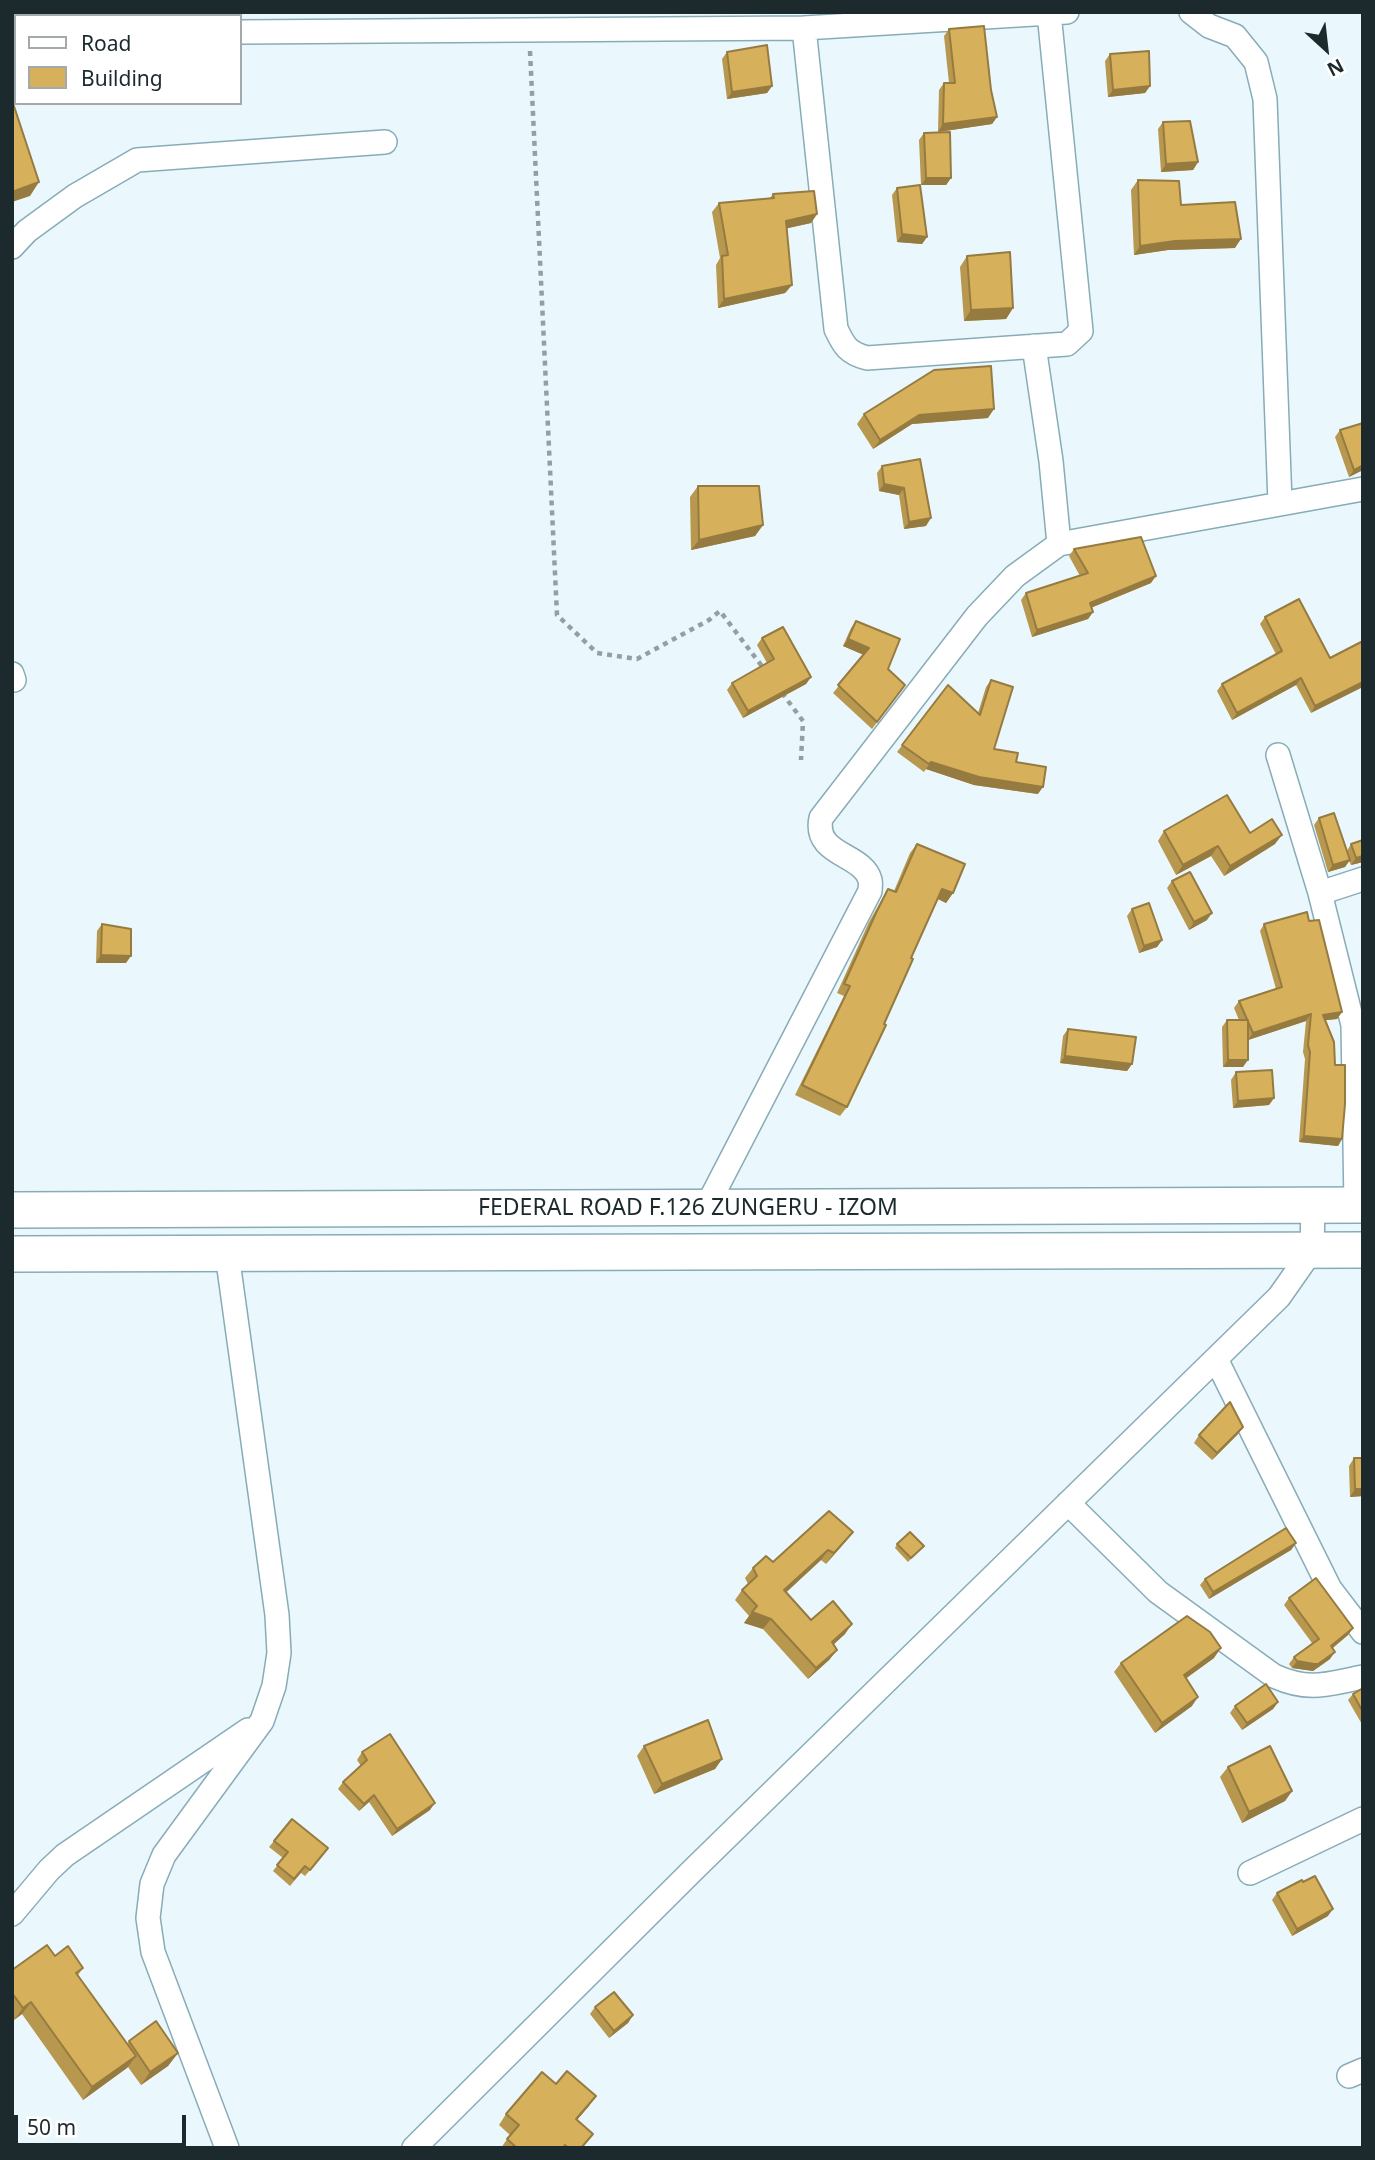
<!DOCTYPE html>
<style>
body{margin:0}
#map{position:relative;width:1375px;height:2160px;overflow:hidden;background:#eaf8fd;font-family:"Noto Sans",sans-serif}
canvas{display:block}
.frame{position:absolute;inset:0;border:14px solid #1c2a2e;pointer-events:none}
.legend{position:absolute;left:14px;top:14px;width:228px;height:91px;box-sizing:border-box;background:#fff;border:2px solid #a4aaab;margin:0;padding:9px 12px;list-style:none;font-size:21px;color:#1c2a2e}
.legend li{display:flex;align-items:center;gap:14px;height:35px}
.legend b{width:35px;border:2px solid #a4aaab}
.north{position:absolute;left:1291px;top:14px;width:70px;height:70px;-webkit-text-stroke:5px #fff;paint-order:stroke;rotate:153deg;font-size:19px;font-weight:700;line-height:28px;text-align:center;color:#1c2a2e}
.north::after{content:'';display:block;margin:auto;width:24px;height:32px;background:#1c2a2e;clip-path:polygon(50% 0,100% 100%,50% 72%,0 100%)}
.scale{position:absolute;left:14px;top:2115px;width:172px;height:32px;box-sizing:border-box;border:4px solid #1c2a2e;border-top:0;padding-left:9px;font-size:21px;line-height:24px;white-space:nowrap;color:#1c2a2e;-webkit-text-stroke:5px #fff;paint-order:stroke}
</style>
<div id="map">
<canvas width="1375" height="2160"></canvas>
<div class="frame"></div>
<ul class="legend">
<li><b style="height:9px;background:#fff"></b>Road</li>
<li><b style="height:19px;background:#d6b05b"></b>Building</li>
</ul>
<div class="north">N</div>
<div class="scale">50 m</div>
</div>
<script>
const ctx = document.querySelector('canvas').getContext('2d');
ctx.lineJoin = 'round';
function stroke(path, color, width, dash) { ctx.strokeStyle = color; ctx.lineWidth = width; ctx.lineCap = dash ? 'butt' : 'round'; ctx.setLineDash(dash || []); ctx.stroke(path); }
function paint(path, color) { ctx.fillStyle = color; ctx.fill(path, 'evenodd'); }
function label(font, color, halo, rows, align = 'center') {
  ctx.font = font + ' "Noto Sans",sans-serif'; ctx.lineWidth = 5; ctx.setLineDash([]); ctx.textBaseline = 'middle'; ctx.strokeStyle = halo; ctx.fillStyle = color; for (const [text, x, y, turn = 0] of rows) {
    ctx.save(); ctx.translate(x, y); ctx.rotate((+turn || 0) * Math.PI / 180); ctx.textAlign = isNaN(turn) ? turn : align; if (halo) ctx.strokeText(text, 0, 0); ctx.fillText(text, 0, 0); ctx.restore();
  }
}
const path = new Path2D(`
 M 530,51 L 557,615 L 597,653 L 637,659 L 709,620 L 720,611 L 764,669
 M 782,693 L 803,721 L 801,760`);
const street = new Path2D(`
 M 1191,12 L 1209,26 L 1235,36 L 1256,62 L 1265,99 L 1280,503
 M 804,28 L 836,329 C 844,346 848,353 867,358 L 1067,344 L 1081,331 L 1049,13
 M 240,32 L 804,28 L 1067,12
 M 12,33 L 16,33
 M 12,247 L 27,231 L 75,196 L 137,160 L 385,142
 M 1034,346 L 1051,461 L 1059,544 L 1363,489
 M 12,674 L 14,680
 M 1278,755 L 1320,893 L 1353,1025 L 1356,1205
 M 1320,893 L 1363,879
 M 706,1208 L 870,891 C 870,887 871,884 870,880 C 863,853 813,856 821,818 L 977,616 L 1015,576 L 1059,544
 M 227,1254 L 277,1615 L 279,1653 L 274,1686 L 262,1721 L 164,1855 L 152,1884 L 148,1918 L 153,1952 L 227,2148
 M 1216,1359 L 1330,1589 L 1363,1632
 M 1068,1503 L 1158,1592 L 1274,1676 C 1310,1692 1327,1684 1363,1677
 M 1250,1873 L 1363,1819
 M 12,1914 L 49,1870 L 65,1855 L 248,1730
 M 1349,2076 L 1363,2070
 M 414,2148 L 692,1871 L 1279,1297 L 1312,1250 L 1313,1205`);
const primary = new Path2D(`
 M 12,1210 L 1363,1205
 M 12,1254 L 1363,1250`);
const wall = new Path2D(`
 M 949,29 L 991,90 L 997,117 L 992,124 L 938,132 L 939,90 L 944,83 L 949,83 L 944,36 Z
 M 727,52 L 772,86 L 767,93 L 727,99 L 722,59 Z
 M 1110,54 L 1150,86 L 1145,93 L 1108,97 L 1105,61 Z
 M 1163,122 L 1198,162 L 1193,170 L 1161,172 L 1158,129 Z
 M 924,133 L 951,178 L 946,185 L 921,185 L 919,140 Z
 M 1138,180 L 1181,205 L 1235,248 L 1168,250 L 1134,255 L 1131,190 Z
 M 897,188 L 927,237 L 922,244 L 897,242 L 892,195 Z
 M 773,194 L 817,214 L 811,223 L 787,228 L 792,285 L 785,293 L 718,308 L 716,265 L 720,258 L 712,212 L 719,203 L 770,198 Z
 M 967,256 L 1013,308 L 1006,319 L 964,321 L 960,267 Z
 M 864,414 L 988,418 L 912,424 L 873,449 L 857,424 Z
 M 1340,430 L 1363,470 L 1349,477 L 1335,437 Z
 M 920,459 L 926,526 L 904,529 L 899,495 L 879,491 L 877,473 L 882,466 Z
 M 698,486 L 763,525 L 755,536 L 691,550 L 690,497 Z
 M 1074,549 L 1151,583 L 1091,608 L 1093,612 L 1088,619 L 1032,637 L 1021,600 L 1026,593 L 1080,576 L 1069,556 Z
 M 1265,617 L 1330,658 L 1363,641 L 1311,713 L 1296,685 L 1232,720 L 1217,691 L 1222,684 L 1276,654 L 1260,624 Z
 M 856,621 L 888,669 L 905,685 L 872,729 L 833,693 L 864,655 L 843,646 L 851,628 Z
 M 762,638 L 811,677 L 806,684 L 743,718 L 727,690 L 732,683 L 767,663 L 757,645 Z
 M 991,680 L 994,749 L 1016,762 L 1038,794 L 974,785 L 926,769 L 924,772 L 897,752 L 948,685 L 978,713 L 986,687 Z
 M 1319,818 L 1347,851 L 1351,844 L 1363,862 L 1351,865 L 1349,861 L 1345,867 L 1328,872 L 1314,825 Z
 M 1164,831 L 1250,833 L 1275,844 L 1224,876 L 1211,856 L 1176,875 L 1158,841 Z
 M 917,844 L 953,893 L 946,903 L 938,899 L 911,958 L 847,1107 L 840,1116 L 795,1095 L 844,996 L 837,993 L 869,922 L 882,899 L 888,889 L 894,891 L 910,853 Z
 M 1172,881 L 1207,920 L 1189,930 L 1167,888 Z
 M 1132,909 L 1162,940 L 1157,947 L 1139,953 L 1127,916 Z
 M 1309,921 L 1342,1012 L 1337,1019 L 1325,1020 L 1335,1065 L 1342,1139 L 1338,1146 L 1299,1142 L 1305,1059 L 1303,1052 L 1306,1021 L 1248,1040 L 1248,1039 L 1243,1067 L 1223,1067 L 1222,1027 L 1227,1020 L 1239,1020 L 1234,1008 L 1239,1001 L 1276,989 L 1260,931 L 1264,924 Z
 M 102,924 L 126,963 L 96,963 L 97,931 Z
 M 1068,1029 L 1132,1064 L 1127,1071 L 1060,1063 L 1063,1036 Z
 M 1236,1072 L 1274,1098 L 1269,1105 L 1233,1108 L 1231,1080 Z
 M 1243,1427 L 1238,1434 L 1212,1460 L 1194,1443 L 1199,1435 Z
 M 1354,1458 L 1363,1458 L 1363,1496 L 1350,1497 L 1349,1466 Z
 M 853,1532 L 845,1542 L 826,1564 L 821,1560 L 786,1592 L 811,1620 L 845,1634 L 833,1645 L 837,1650 L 829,1660 L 808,1679 L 763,1629 L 744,1623 L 749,1616 L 735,1600 L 742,1590 L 748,1584 L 745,1578 L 753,1568 L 773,1562 Z
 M 1296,1543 L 1291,1550 L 1209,1599 L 1200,1585 L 1205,1579 Z
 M 897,1544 L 924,1546 L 908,1562 L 895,1548 Z
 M 1289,1598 L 1353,1628 L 1348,1635 L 1333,1648 L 1330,1659 L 1313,1671 L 1292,1668 L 1289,1664 L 1294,1657 L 1312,1643 L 1284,1605 Z
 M 1214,1658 L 1186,1678 L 1192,1706 L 1155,1733 L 1114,1672 L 1121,1663 Z
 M 1363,1688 L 1363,1726 L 1348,1700 L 1353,1694 Z
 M 1278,1702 L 1273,1709 L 1242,1730 L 1230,1713 L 1235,1706 Z
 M 644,1746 L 722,1759 L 715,1769 L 654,1794 L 637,1756 Z
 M 362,1752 L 430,1810 L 392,1836 L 369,1802 L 359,1811 L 338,1789 L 343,1782 L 361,1766 L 357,1760 Z
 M 1228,1767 L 1292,1791 L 1285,1801 L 1242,1823 L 1220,1777 Z
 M 274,1841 L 323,1855 L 305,1876 L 301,1873 L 290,1886 L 273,1871 L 283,1858 L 269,1847 Z
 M 1277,1893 L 1328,1916 L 1292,1936 L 1272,1900 Z
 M 55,1956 L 83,1968 L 78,1975 L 127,2044 L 129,2041 L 178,2053 L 168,2066 L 141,2085 L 128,2067 L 83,2100 L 22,2014 L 14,2020 L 12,2018 L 12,1970 Z
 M 595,2007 L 633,2015 L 628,2023 L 609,2038 L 590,2014 Z
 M 556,2084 L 589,2106 L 577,2120 L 593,2134 L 582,2148 L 501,2148 L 510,2135 L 499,2125 L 506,2114 Z`);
const shadedWall = new Path2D(`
 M 772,86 L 767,93 L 727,99 L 732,92 Z
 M 1150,86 L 1145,93 L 1108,97 L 1113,90 Z
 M 997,117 L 992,124 L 938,132 L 943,124 Z
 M 1198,162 L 1193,170 L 1161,172 L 1166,164 Z
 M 926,178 L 951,178 L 946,185 L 921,185 Z
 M 39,182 L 30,196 L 12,202 L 12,192 Z
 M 817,214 L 811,223 L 780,230 L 786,221 Z
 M 902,234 L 927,237 L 922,244 L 897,242 Z
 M 1241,239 L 1235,248 L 1168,250 L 1134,255 L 1140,246 L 1175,241 Z
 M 792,285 L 785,293 L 718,308 L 724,299 Z
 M 1013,308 L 1006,319 L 964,321 L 971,310 Z
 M 994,409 L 988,418 L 912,424 L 873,449 L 880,440 L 919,415 Z
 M 1363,465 L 1363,470 L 1349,477 L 1354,470 Z
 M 884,484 L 904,488 L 899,495 L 879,491 Z
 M 931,518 L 926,526 L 904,529 L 909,522 Z
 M 763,525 L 755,536 L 691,550 L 699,540 Z
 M 1156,576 L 1151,583 L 1085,610 L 1090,603 Z
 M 1093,612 L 1088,619 L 1032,637 L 1037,630 Z
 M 848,639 L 869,648 L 864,655 L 843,646 Z
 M 811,677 L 806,684 L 743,718 L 748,711 Z
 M 1301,678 L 1296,685 L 1232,720 L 1237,713 Z
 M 1363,682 L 1363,687 L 1311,713 L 1315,706 Z
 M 931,762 L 1043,787 L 1038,794 L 974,785 L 926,769 Z
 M 1282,835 L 1275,844 L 1224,876 L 1230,866 Z
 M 1218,846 L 1211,856 L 1176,875 L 1183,865 Z
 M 1363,856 L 1363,862 L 1351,865 L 1356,858 Z
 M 1350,860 L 1345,867 L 1328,872 L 1333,865 Z
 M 942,889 L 953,893 L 946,903 L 936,898 Z
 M 1212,913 L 1207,920 L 1189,930 L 1194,922 Z
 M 1162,940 L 1157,947 L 1139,953 L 1144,946 Z
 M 101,955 L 131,956 L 126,963 L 96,963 Z
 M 1342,1012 L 1337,1019 L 1318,1021 L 1323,1015 Z
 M 1311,1014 L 1306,1021 L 1248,1040 L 1253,1033 Z
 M 1065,1056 L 1132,1064 L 1127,1071 L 1060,1063 Z
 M 1228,1060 L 1248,1060 L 1243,1067 L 1223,1067 Z
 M 1274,1098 L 1269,1105 L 1233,1108 L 1238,1101 Z
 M 1304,1136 L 1342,1139 L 1338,1146 L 1299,1142 Z
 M 1243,1427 L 1238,1434 L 1212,1460 L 1217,1453 Z
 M 1355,1489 L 1363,1489 L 1363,1496 L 1350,1497 Z
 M 853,1532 L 845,1542 L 826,1564 L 834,1553 Z
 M 1296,1543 L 1291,1550 L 1209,1599 L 1213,1592 Z
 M 828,1550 L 821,1560 L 777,1601 L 784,1590 Z
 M 752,1612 L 771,1619 L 763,1629 L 744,1623 Z
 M 852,1624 L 845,1634 L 824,1653 L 832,1642 Z
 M 1353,1628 L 1348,1635 L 1326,1653 L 1331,1646 Z
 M 1221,1648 L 1214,1658 L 1177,1685 L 1184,1675 Z
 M 837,1650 L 829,1660 L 808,1679 L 816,1668 Z
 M 1335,1652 L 1330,1659 L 1313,1671 L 1292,1668 L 1297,1661 Z
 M 1198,1697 L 1192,1706 L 1155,1733 L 1162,1723 Z
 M 1278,1702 L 1273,1709 L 1242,1730 L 1247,1723 Z
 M 722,1759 L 715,1769 L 654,1794 L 662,1784 Z
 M 1292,1791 L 1285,1801 L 1242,1823 L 1249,1812 Z
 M 374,1795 L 369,1802 L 359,1811 L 364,1804 Z
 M 435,1803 L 430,1810 L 392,1836 L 397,1829 Z
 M 1333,1909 L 1328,1916 L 1292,1936 L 1297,1929 Z
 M 31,2002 L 22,2014 L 14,2020 L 23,2008 Z
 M 633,2015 L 628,2023 L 609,2038 L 614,2031 Z
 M 178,2053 L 168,2066 L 141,2085 L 150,2072 Z
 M 136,2056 L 127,2068 L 83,2100 L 92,2087 Z
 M 596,2096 L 589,2106 L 568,2130 L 576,2119 Z`);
const building = new Path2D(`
 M 984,26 L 991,90 L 997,117 L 943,124 L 944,83 L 955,83 L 949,29 Z
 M 767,45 L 772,86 L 732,92 L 727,52 Z
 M 1149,51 L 1150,86 L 1113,90 L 1110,54 Z
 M 12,100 L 39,182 L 12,192 Z
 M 1190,121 L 1198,162 L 1166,164 L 1163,122 Z
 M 950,132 L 951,178 L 926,178 L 924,133 Z
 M 1138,180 L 1179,181 L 1181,205 L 1235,202 L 1241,239 L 1175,241 L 1140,246 Z
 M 920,185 L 927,237 L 902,234 L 897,188 Z
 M 814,191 L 817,214 L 786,221 L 792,285 L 724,299 L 722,256 L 728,255 L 719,203 L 774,198 L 773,194 Z
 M 1010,252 L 1013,308 L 971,310 L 967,256 Z
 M 991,366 L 994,409 L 919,415 L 880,440 L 864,414 L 934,370 Z
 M 1363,423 L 1363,465 L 1354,470 L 1340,430 Z
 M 920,459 L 931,518 L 909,522 L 904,488 L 884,484 L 882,466 Z
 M 698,486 L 759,486 L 763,525 L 699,540 Z
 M 1141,537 L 1156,576 L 1090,603 L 1093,612 L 1037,630 L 1026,593 L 1088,573 L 1074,549 Z
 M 1299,599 L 1330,658 L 1363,641 L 1363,682 L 1315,706 L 1301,678 L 1237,713 L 1222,684 L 1282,651 L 1265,617 Z
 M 856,621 L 900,639 L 888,669 L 905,685 L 877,722 L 838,685 L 869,648 L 848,639 Z
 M 783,627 L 811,677 L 748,711 L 732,683 L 774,659 L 762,638 Z
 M 991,680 L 1013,687 L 994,749 L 1018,753 L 1016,762 L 1046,767 L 1043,787 L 979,777 L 931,762 L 929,764 L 902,745 L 948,685 L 980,715 Z
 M 1227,795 L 1250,833 L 1272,819 L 1282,835 L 1230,866 L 1218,846 L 1183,865 L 1164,831 Z
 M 1334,813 L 1350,860 L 1333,865 L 1319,818 Z
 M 1363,840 L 1363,856 L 1356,858 L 1351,844 Z
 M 917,844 L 965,864 L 953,893 L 942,889 L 911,958 L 913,959 L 884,1024 L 886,1025 L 847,1107 L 802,1085 L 850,986 L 844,984 L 876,913 L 888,889 L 896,892 Z
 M 1190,872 L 1212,913 L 1194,922 L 1172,881 Z
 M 1149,903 L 1162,940 L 1144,946 L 1132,909 Z
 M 1307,912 L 1309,921 L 1319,920 L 1342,1012 L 1323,1015 L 1334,1042 L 1335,1065 L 1345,1065 L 1345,1104 L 1342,1139 L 1304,1136 L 1310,1052 L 1308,1045 L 1311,1014 L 1253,1033 L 1239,1001 L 1282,987 L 1264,924 Z
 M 102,924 L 131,929 L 131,956 L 101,955 Z
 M 1227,1020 L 1248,1020 L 1248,1060 L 1228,1060 Z
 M 1068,1029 L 1136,1037 L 1132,1064 L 1065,1056 Z
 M 1272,1070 L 1274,1098 L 1238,1101 L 1236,1072 Z
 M 1230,1402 L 1243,1427 L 1217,1453 L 1199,1435 Z
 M 1354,1458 L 1363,1458 L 1363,1489 L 1355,1489 Z
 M 829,1511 L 853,1532 L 834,1553 L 828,1550 L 784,1590 L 811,1620 L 833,1601 L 852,1624 L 832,1642 L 837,1650 L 816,1668 L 771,1619 L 752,1612 L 757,1606 L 742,1590 L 757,1576 L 753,1568 L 766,1556 L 773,1562 Z
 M 1286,1528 L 1296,1543 L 1213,1592 L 1205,1579 Z
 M 910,1532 L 924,1546 L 911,1558 L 897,1544 Z
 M 1316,1578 L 1353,1628 L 1331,1646 L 1335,1652 L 1318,1664 L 1314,1664 L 1297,1661 L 1294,1657 L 1319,1639 L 1289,1598 Z
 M 1187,1616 L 1210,1632 L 1221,1648 L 1184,1675 L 1198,1697 L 1162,1723 L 1121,1663 Z
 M 1266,1684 L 1278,1702 L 1247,1723 L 1235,1706 Z
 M 1363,1688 L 1363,1712 L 1353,1694 Z
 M 708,1720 L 722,1759 L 662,1784 L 644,1746 Z
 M 390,1734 L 435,1803 L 397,1829 L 374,1795 L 364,1804 L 343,1782 L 367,1760 L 362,1752 Z
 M 1270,1746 L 1292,1791 L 1249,1812 L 1228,1767 Z
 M 292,1819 L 328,1848 L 310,1870 L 305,1866 L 294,1879 L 277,1865 L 288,1852 L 274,1841 Z
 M 1315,1876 L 1333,1909 L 1297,1929 L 1277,1893 L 1302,1880 L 1303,1882 Z
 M 47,1945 L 55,1956 L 68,1946 L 83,1968 L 76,1973 L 136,2056 L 92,2087 L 31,2002 L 23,2008 L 12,1993 L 12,1970 Z
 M 614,1992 L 633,2015 L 614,2031 L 595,2007 Z
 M 156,2021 L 178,2053 L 150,2072 L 129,2041 Z
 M 567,2071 L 596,2096 L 576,2119 L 593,2134 L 581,2148 L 568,2148 L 565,2145 L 563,2148 L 517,2148 L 507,2139 L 519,2125 L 506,2114 L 542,2072 L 556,2084 Z
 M 12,2133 L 17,2140 L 12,2144 Z`);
const streetNames = [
 ["FEDERAL ROAD F.126 ZUNGERU - IZOM",688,1208]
];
stroke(street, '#88acb7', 26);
stroke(primary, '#88acb7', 38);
stroke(path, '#92a0a5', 4.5, [5, 5]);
stroke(street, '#fff', 23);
stroke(primary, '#fff', 35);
paint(wall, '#b8974e');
paint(shadedWall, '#967b40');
paint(building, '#d6b05b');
stroke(building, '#967b40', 2);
label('23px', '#1c2a2e', '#fff', streetNames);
</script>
